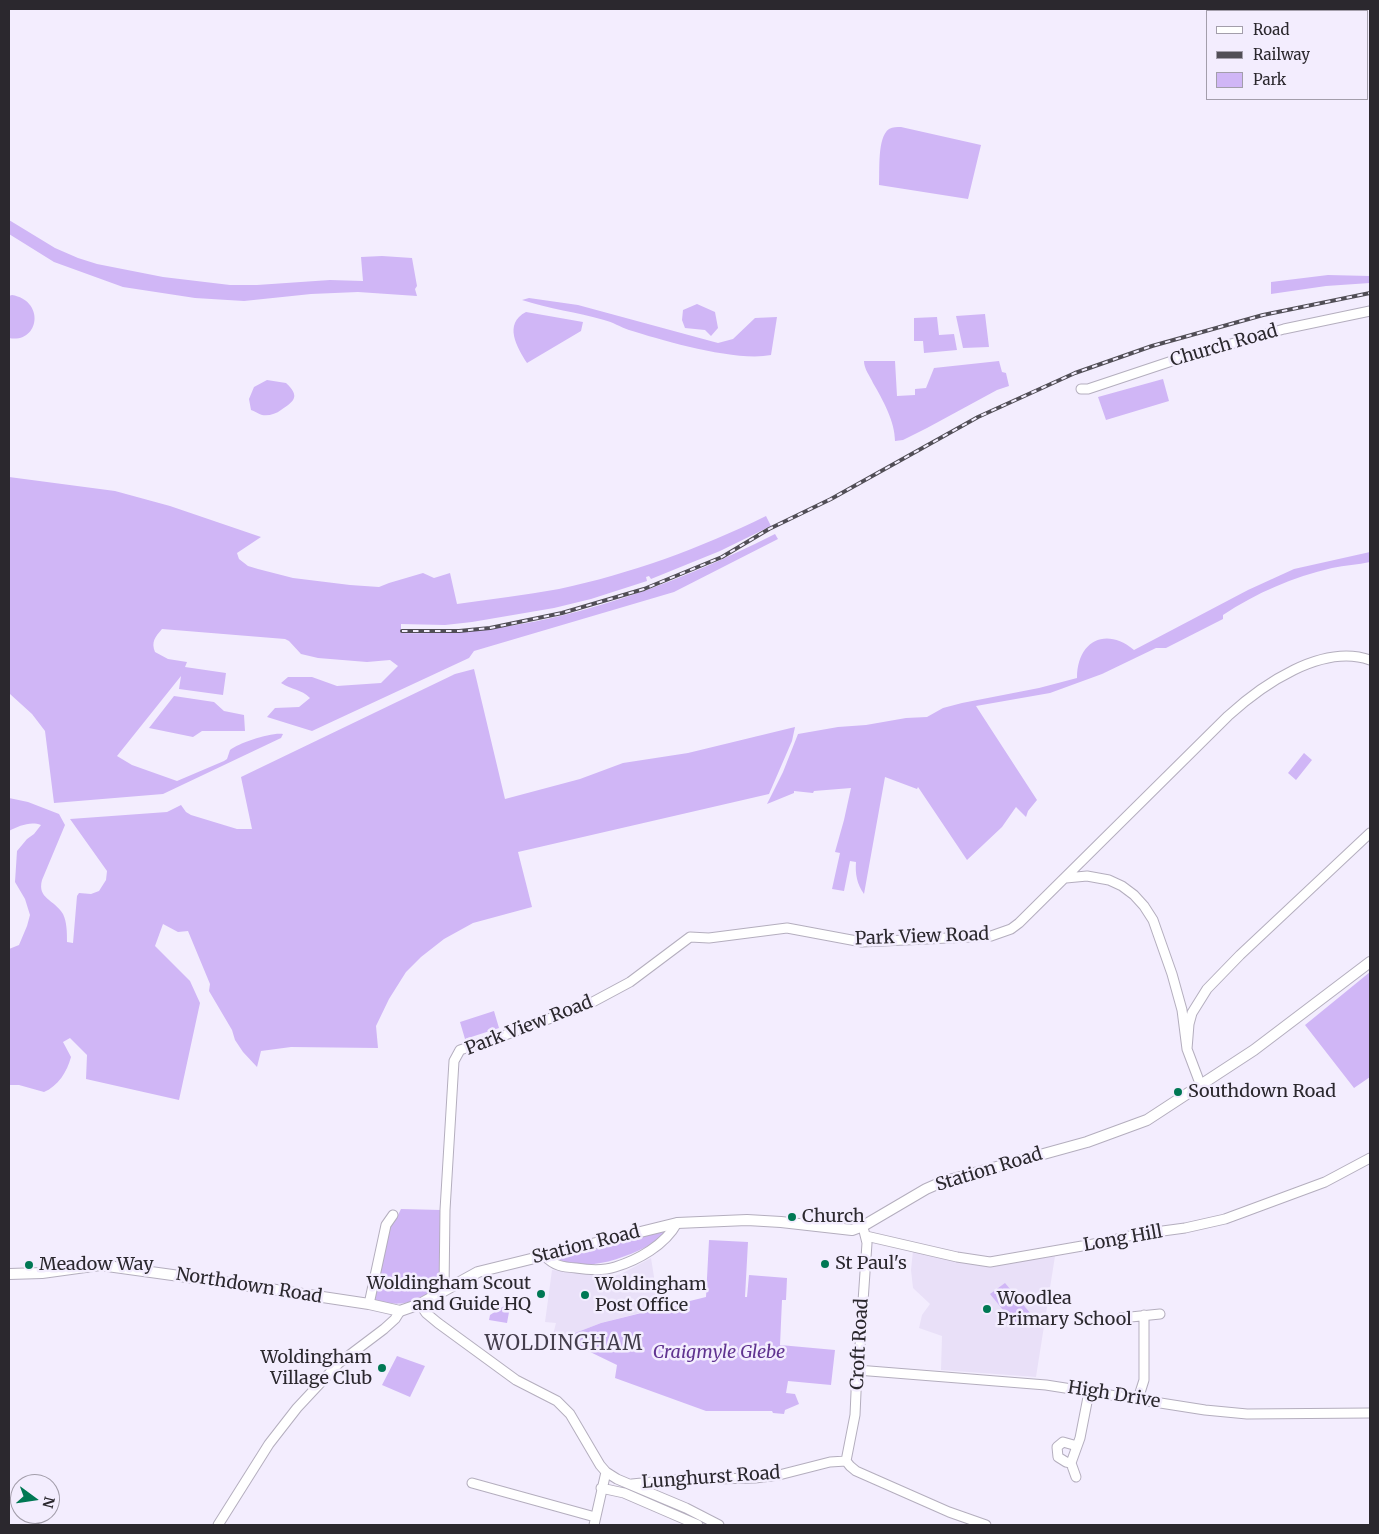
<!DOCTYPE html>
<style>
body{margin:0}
#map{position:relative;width:1379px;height:1534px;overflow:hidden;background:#f3edfe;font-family:Merriweather,serif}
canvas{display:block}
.frame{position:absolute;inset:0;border:10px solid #2b282e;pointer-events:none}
.legend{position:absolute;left:1206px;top:10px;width:162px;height:90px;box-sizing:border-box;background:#f3edfe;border:1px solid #a39eab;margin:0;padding:6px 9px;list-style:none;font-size:15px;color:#2b282e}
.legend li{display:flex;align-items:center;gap:10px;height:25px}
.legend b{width:25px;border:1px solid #a39eab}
.north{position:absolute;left:10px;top:1474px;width:50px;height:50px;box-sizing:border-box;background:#f3edfe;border:1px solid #a39eab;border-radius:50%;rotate:104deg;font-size:14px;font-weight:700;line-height:20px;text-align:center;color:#2b282e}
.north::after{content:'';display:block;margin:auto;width:18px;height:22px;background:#007854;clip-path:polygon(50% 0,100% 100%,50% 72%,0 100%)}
</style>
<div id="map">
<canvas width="1379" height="1534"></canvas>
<div class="frame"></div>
<ul class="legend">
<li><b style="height:6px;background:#fff"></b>Road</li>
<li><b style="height:6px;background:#514e56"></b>Railway</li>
<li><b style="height:14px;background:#d0b6f6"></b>Park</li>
</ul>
<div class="north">N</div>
</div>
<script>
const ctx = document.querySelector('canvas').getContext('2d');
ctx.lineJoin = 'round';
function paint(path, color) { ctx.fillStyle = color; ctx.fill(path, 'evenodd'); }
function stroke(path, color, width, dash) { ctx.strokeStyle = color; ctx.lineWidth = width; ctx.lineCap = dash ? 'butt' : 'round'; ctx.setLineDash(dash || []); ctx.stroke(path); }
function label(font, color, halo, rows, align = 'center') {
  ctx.font = font + ' Merriweather,serif'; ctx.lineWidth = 5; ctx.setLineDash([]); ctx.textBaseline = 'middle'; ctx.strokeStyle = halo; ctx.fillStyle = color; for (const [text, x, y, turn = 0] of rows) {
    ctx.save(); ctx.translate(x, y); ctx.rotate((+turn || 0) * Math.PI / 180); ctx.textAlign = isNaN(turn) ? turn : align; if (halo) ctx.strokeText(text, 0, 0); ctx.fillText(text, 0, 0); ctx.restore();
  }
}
const built = new Path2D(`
 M 913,1251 L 989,1266 L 1055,1256 L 1036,1377 L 941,1370 L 942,1336 L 919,1328 L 922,1315 L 930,1304 L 913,1288 L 911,1270 Z
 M 651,1258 L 659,1308 L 601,1323 L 575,1333 L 574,1342 L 554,1331 L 556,1323 L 545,1322 L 552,1270 L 613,1276 L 621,1274 Z`);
const green = new Path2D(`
 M 901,127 L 981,145 L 968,199 L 879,185 C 880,171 877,137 889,129 C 893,127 897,127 901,127 Z
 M 9,220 L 55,248 L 78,258 L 97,264 L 163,277 L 230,285 L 257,285 L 330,280 L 363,281 L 361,257 L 382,256 L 412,258 L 417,286 L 415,289 L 417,296 L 358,292 L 311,294 L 244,301 L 195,298 L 123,287 L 54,262 L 9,234 Z
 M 1328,275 L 1370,276 L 1370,283 L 1326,286 L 1271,294 L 1271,282 Z
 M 12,295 C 46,301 39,344 9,338 L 9,296 Z
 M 529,298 L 578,305 L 718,343 L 733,339 L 755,318 L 777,317 L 771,355 C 736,362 664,341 629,330 C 620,327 613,322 604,320 C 577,312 549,309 522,300 Z
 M 697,304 L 715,312 L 718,328 L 711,336 L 705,330 L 685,328 L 682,320 L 683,310 Z
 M 526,312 L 583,322 L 581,331 L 527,363 C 517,347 503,324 526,312 Z
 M 985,314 L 989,347 L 963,348 L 956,316 Z
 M 937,317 L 939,335 L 954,334 L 957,350 L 924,353 L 923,341 L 914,341 L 914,318 Z
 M 864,361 L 895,361 L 897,396 L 915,395 L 915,389 L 926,388 L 934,368 L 999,361 L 1002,372 L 1006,373 L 1009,386 L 997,390 L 927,428 L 903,440 L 895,441 C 895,422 883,400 873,383 C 870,376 864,369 864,361 Z
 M 1163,379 L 1169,401 L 1106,420 L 1098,397 Z
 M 267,380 L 286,383 C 300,396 295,401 281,410 C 276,414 269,416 262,415 C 259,414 254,411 251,410 L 249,399 L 254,387 Z
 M 9,477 L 115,491 L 170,506 L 261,537 L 237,553 L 239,559 L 248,566 L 258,569 L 293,578 L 350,585 L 379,587 L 389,583 L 423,573 L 434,578 L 450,573 L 457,604 C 491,599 525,595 559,589 C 630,574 701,548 766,516 L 771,526 L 720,551 L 651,579 L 649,576 L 646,577 L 647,581 L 591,599 L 554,608 L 472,622 L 445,625 L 401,624 L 401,633 C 531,638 660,592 775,534 L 778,539 L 674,592 L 474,651 L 469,658 L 312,731 L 267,717 L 275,708 L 299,707 L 310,698 C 301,689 292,690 281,683 L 288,677 L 312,677 L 337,686 L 381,683 L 398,666 L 390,660 L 367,662 L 318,658 L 301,654 L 289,641 L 285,639 L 162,629 C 155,637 151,642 155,652 L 168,659 L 187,662 L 185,667 L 226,673 L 223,695 L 179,689 L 181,676 L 117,756 L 132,765 L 177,781 L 224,761 L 227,759 L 230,750 C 239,743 271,732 283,734 L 281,738 L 163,794 L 54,803 L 45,731 L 32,714 L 10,694 L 9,694 Z
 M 1370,552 L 1370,562 C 1358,565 1345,565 1332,568 C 1293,577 1256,593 1223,615 L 1223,619 L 1166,648 L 1156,648 L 1102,674 L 1050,693 L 976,706 L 1037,800 L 1028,811 L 1026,817 L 1016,807 L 1002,827 L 967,860 L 918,787 L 917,789 L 885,777 L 864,894 C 857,884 855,874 856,862 L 850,861 L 844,891 L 832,889 L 840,853 L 835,852 L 844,820 L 851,788 L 814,791 L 813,793 L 794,791 L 794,793 L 767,804 L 783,772 L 798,734 L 838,727 L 866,725 L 906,718 L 927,717 L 943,708 L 962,703 L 1039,688 L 1077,678 C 1077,642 1105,626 1134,650 L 1248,590 L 1294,569 Z
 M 474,669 L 505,799 L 580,779 L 623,763 L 688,753 L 795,727 L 792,741 L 769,794 L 518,852 L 532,907 L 473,923 L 444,939 L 421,957 L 406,972 L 389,999 L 376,1026 L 378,1048 L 291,1047 L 261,1051 L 257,1067 L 243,1052 L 235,1040 L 232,1030 L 209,991 L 210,984 L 188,931 L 178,932 L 163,924 L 155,946 L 190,981 L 200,1003 L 179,1100 L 86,1079 L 87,1055 L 70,1038 L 63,1042 L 71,1057 C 67,1072 58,1086 44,1092 L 19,1085 L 9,1085 L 9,949 L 19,945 L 27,926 L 30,915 L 25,899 L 15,882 L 17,851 L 27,839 L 34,834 L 41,825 C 30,821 19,826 9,831 L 9,798 L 28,802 L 59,814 L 65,825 L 42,880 C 37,899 54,899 63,914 C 67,922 67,933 67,942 L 73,943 L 77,896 L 79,893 L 91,894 L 99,891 L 106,880 L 107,871 L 70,819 L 167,812 L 181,805 L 186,812 L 191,815 L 237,829 L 252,829 L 241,777 L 455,674 Z
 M 174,696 L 214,702 L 224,711 L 244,715 L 245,731 L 202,731 L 193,737 L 149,728 Z
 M 1304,753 L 1312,760 L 1296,780 L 1288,773 Z
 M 1370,972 L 1370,1077 L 1354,1088 L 1305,1025 Z
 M 494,1011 L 499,1028 L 465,1039 L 460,1022 Z
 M 401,1209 L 441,1210 L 440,1287 C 410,1303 407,1307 373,1301 L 389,1229 L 396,1219 Z
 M 666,1230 C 664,1238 653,1243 646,1247 C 619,1260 589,1271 559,1260 L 559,1257 Z
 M 709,1240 L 748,1242 L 745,1297 L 747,1297 L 749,1275 L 787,1278 L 786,1300 L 782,1300 L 780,1345 L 835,1350 L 831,1385 L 788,1381 L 786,1393 L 795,1394 L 799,1404 L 785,1410 L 784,1414 L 773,1413 L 772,1411 L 706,1411 L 615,1378 L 617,1365 L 553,1334 L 554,1331 L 573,1341 L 575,1333 L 601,1323 L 706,1297 Z
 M 1005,1283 L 1031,1314 L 1016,1326 L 990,1294 Z
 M 504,1306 L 504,1311 L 509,1312 L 507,1323 L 489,1320 L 490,1315 Z
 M 397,1356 L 425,1366 L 410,1397 L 382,1385 Z`);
const minor = new Path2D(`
 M 1081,389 L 1088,389 L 1181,358 L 1284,329 L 1370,311
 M 1066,878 L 1087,876 L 1109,880 L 1122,886 L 1134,895 L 1144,906 L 1153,920 L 1172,974 L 1182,1010 L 1187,1049 L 1201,1086
 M 1187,1049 L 1189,1024 L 1192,1013 L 1207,989 L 1240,955 L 1370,833
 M 866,1236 L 957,1257 L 990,1262 L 1105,1242 L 1133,1235 L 1185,1228 L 1225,1219 L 1325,1182 L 1370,1158
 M 545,1256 C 554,1266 563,1267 576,1268 C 589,1270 603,1271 615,1267 C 638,1260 665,1245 677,1223
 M 444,1290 L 445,1210 L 454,1061 L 460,1050 L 505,1035 L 589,1004 L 630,982 L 690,937 L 709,938 L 787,928 L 862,942 L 991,936 L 1011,929 L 1019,923 L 1228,716 C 1262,685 1322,643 1370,660
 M 369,1304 L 386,1225 L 393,1215
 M 420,1304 L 426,1313 L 438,1323 L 516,1380 L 557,1401 L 570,1414 L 600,1465 L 606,1472 L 617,1479 L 686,1508 L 719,1525
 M 1121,1318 L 1160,1314
 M 857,1370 L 1046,1385 L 1205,1410 L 1247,1414 L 1370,1413
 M 1138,1399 L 1144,1380 L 1144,1315
 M 846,1461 L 855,1415 L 857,1370 L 859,1360 L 867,1243 L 864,1231
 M 1071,1463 L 1066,1462 L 1058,1457 L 1057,1447 L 1063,1442 L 1077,1446
 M 1076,1477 L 1071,1463 L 1080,1438 L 1089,1392
 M 472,1483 L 595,1517
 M 632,1484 L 672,1480 L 755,1478 L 779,1475 L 830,1462 L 846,1461 L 850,1466 L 856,1471 L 949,1512 L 986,1525
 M 601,1488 L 624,1493 L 698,1525
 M 218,1525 L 269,1444 L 297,1408 L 339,1363 L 384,1329 L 395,1319 L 400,1311
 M 594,1525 L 606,1472`);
const tertiary = new Path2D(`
 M 9,1274 L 42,1273 L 100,1265 L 223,1282 L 369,1304 L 400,1311 L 420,1304 L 478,1272 L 677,1223 L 747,1220 L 781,1222 L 852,1230 L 863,1226 L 926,1189 L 942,1182 L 1087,1142 L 1147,1120 L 1254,1050 L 1370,962`);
const rail = new Path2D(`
 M 402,631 L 459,631 L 490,628 L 562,613 L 644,589 L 722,557 L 769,529 L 831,499 L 978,417 L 1075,373 L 1152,346 L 1263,315 L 1370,293`);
const markers = [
 [1178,1092,5,"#007854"],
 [792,1217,5,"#007854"],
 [825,1264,5,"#007854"],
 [29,1265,5,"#007854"],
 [541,1294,5,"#007854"],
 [585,1295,5,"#007854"],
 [987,1309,5,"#007854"],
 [382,1368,5,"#007854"]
];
const streetNames = [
 ["Church Road",1224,346,-16],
 ["Park View Road",922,937,-2],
 ["Park View Road",529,1026,-21],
 ["Station Road",989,1170,-17],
 ["Long Hill",1123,1239,-10],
 ["Station Road",586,1245,-14],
 ["Northdown Road",249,1286,9],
 ["Croft Road",860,1344,-87],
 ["High Drive",1114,1395,9],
 ["Lunghurst Road",711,1478,-4]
];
const poiNames = [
 ["Southdown Road",1188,1092],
 ["Church",802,1217],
 ["St Paul's",835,1264],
 ["Meadow Way",39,1265],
 ["Woldingham Scout",531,1284,"right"],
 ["and Guide HQ",531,1305,"right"],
 ["Woldingham",595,1285],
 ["Post Office",595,1306],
 ["Woodlea",997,1299],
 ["Primary School",997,1320],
 ["Woldingham",372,1358,"right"],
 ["Village Club",372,1379,"right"]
];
const parkNames = [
 ["Craigmyle Glebe",719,1353]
];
const quarterNames = [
 ["WOLDINGHAM",564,1344]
];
paint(built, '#e9e0f8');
paint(green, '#d0b6f6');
stroke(minor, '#b4aebe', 11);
stroke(tertiary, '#b4aebe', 12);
stroke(minor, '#fff', 9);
stroke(tertiary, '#fff', 10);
stroke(rail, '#514e56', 4);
stroke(rail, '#f3edfe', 2, [5.5]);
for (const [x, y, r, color] of markers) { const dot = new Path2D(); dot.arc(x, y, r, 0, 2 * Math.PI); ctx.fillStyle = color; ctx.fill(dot); stroke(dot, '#f3edfe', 2); }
label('18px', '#2b282e', '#f3edfe', streetNames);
label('18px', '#2b282e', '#f3edfe', poiNames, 'left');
label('italic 18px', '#603390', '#f3edfe', parkNames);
ctx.letterSpacing = '1px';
label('20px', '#443e4c', '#f3edfe', quarterNames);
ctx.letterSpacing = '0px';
</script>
